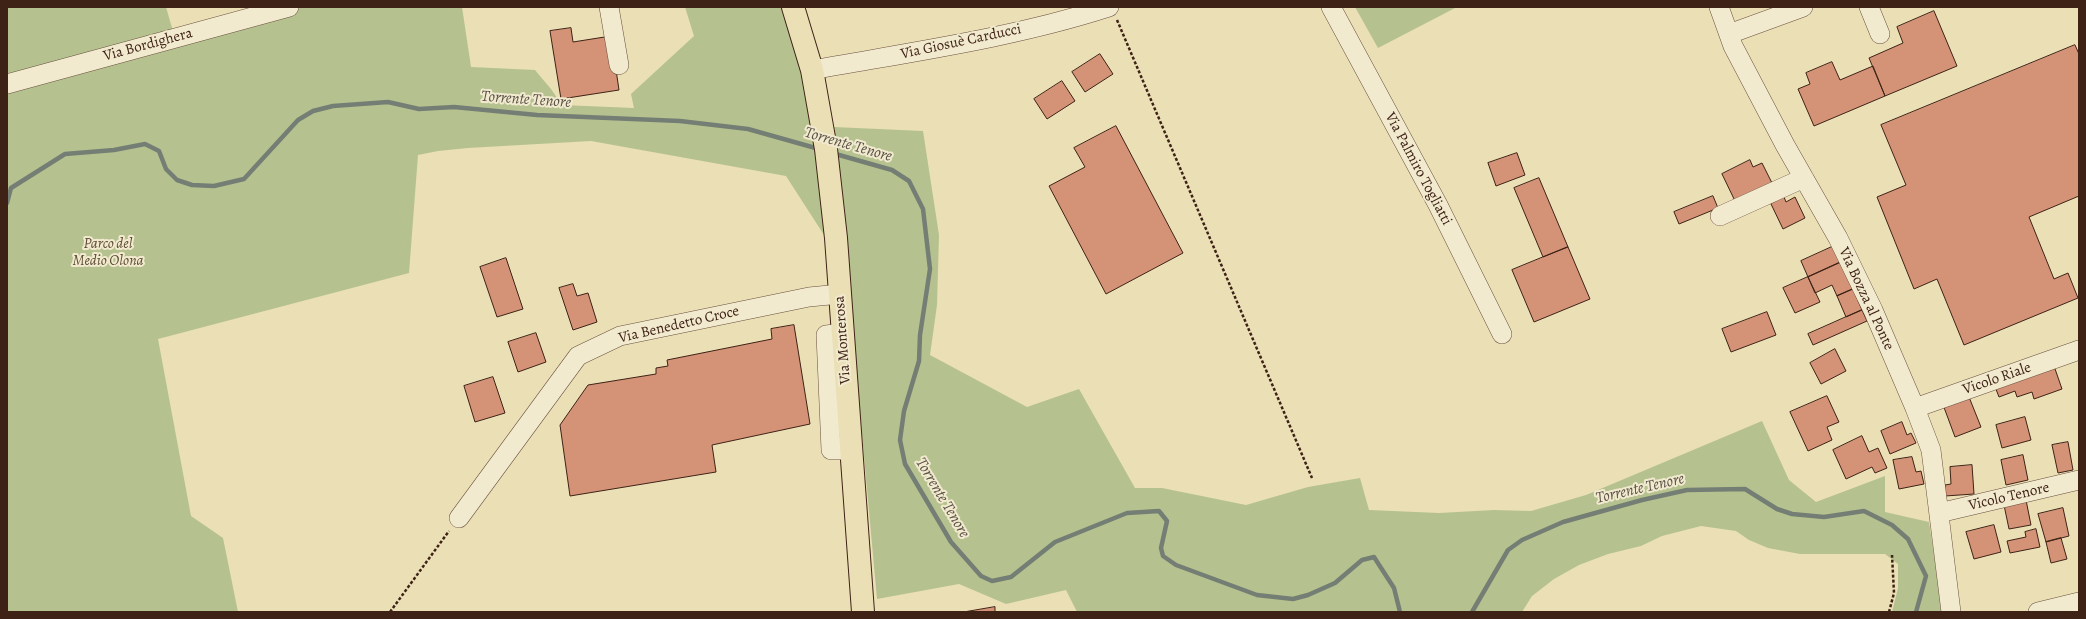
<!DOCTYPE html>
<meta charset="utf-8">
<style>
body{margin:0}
#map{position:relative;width:2086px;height:619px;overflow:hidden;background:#ebdfb5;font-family:Alegreya,serif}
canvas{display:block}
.frame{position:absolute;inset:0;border:8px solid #3e2216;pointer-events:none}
</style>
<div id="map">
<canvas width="2086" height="619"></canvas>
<div class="frame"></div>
</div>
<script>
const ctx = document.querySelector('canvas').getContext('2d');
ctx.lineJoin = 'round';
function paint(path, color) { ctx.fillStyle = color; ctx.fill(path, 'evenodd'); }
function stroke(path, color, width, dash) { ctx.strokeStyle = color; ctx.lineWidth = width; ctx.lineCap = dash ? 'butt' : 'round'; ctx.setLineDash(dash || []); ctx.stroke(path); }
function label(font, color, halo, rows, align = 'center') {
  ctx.font = font + ' Alegreya,serif'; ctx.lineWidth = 4; ctx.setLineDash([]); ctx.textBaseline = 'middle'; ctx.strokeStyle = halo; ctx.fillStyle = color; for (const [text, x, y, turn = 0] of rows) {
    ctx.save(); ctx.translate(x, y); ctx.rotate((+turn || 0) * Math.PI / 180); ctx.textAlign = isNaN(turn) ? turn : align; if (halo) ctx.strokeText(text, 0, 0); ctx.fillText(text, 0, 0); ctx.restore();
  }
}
const green = new Path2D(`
 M 7,7 L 166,7 L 174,35 L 258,7 L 462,7 L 471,67 L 535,70 L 551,89 L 562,105 L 634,108 L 631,94 L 694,36 L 685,7 L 781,7 L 802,74 L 816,140 L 824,235 L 786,176 L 591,141 L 468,148 L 438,151 L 418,155 L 409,273 L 158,339 L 191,516 L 223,538 L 238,612 L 7,612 Z
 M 1355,7 L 1457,7 L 1378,48 Z
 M 834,127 L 923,131 L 939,235 L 937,305 L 930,355 L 1027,407 L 1079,389 L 1135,488 L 1162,488 L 1246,505 L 1308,487 L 1360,478 L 1369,510 L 1439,513 L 1494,510 L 1531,511 L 1586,495 L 1762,421 L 1789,480 L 1816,502 L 1885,476 L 1885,512 L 1929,522 L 1942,606 L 1941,612 L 1892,612 L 1898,588 L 1898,564 L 1885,554 L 1800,554 L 1768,548 L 1749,540 L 1736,531 L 1701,526 L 1662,536 L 1641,546 L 1608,554 L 1579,565 L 1554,579 L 1532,596 L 1522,612 L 1077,612 L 1066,590 L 1006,604 L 959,584 L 877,599 Z`);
const stream = new Path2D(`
 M 832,153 L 892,170 L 909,181 L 923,209 L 930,269 L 920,335 L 919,361 L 904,411 L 900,440 L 905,464 L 951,542 L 981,576 L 992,581 L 1011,577 L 1055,542 L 1127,513 L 1159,511 L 1167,521 L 1161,548 L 1163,556 L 1176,565 L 1257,595 L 1293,599 L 1308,595 L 1335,583 L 1362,560 L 1374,557 L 1394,588 L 1400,612
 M 7,203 L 11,188 L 65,154 L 114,150 L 145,144 L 159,151 L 166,169 L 177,180 L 192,185 L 214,186 L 244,179 L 298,120 L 313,111 L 333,106 L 388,102 L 419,109 L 454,107 L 537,115 L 680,121 L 748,129 L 819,149
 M 1472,612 L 1508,550 L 1522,540 L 1563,522 L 1642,500 L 1687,490 L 1745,489 L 1777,509 L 1792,514 L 1824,517 L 1864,511 L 1892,525 L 1908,539 L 1926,576 L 1916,612`);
const building = new Path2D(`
 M 1934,11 L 1957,66 L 1885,96 L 1869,58 L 1903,43 L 1897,27 Z
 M 571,28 L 573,42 L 611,36 L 619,90 L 561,99 L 550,31 Z
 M 2075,45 L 2079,54 L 2079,196 L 2029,217 L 2054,279 L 2068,273 L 2078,298 L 1964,345 L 1937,279 L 1914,289 L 1877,197 L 1906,185 L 1881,125 Z
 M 1100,54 L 1113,74 L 1085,92 L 1072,72 Z
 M 1832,62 L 1840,80 L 1873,66 L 1885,96 L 1814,126 L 1798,89 L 1810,84 L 1806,73 Z
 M 1062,81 L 1075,101 L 1047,119 L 1034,99 Z
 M 1116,126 L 1183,253 L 1106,294 L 1049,186 L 1085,167 L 1074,148 Z
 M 1517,153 L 1525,175 L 1496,186 L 1488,163 Z
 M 1750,160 L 1753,167 L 1762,163 L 1772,183 L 1735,201 L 1722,174 Z
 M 1539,178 L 1568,247 L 1543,257 L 1514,188 Z
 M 1713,196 L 1718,208 L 1679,224 L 1674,212 Z
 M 1784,197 L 1786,202 L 1795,197 L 1805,218 L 1783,229 L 1771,204 Z
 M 1834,246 L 1841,262 L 1808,277 L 1801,261 Z
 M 1568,247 L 1590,299 L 1534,322 L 1512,270 Z
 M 506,258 L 523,309 L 497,317 L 480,267 Z
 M 1841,262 L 1853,289 L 1837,296 L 1832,285 L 1815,293 L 1808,277 Z
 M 1808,277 L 1820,302 L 1795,313 L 1783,288 Z
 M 573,284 L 577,296 L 588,293 L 597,322 L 573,330 L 559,288 Z
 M 1853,289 L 1862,310 L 1846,317 L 1837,296 Z
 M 1862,310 L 1867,321 L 1813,345 L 1808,334 Z
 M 1767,312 L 1776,335 L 1731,352 L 1722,329 Z
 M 794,325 L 810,424 L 712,445 L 716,472 L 570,496 L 560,425 L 588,385 L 656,374 L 656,368 L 668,366 L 667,360 L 772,339 L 771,329 Z
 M 536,333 L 546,362 L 518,372 L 508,342 Z
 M 1835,349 L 1846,371 L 1821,384 L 1810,363 Z
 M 2053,363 L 2062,389 L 2034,399 L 2032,392 L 2017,397 L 2015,391 L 1999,397 L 1994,384 Z
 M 493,377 L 505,413 L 475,422 L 464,386 Z
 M 1967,392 L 1981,427 L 1955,437 L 1942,402 Z
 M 1827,396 L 1839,422 L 1827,427 L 1832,440 L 1808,451 L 1790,412 Z
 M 2025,417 L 2031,440 L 2002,448 L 1996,425 Z
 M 1902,422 L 1907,435 L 1911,433 L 1916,443 L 1890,454 L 1881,431 Z
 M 1862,436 L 1869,452 L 1878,448 L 1887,468 L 1875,473 L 1872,467 L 1846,479 L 1833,450 Z
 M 2068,442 L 2073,470 L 2058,473 L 2052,445 Z
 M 2023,455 L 2028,480 L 2006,485 L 2001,460 Z
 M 1912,457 L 1916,472 L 1921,471 L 1924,484 L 1899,489 L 1893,460 Z
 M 1972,465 L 1974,494 L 1945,496 L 1945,485 L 1951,484 L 1950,467 Z
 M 2026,500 L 2031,525 L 2009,529 L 2004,505 Z
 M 2063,508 L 2069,536 L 2046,542 L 2038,514 Z
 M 1994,525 L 2001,552 L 1974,559 L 1966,532 Z
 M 2036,529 L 2040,547 L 2010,553 L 2007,541 L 2026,537 L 2025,532 Z
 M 2061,538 L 2067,559 L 2051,563 L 2046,542 Z
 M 995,607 L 995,612 L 964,612 Z`);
const path = new Path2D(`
 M 1117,20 L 1312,478
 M 390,612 L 449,531
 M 1889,612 L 1894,593 L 1892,555`);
const minor = new Path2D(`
 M 609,7 L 619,65
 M 1331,7 L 1438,205 L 1502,334
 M 1719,7 L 1733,46 L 1785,145 L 1838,238 L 1873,310 L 1915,408 L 1931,450 L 1951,612
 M 1869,7 L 1880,34
 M 1729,34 L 1803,7
 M 812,70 C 911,52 1013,38 1109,7
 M 7,84 L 289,7
 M 1720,216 L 1804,178
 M 843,333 L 826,335 L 831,450 L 851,450
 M 1915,408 L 2079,350
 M 1939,513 L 2079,480
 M 459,518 L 578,356 L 620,336 L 809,297 L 840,294
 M 2038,612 L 2079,602`);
const major = new Path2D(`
 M 793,7 L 812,70 L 826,149 L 836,238 L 863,612`);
const streetNames = [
 ["Via Giosuè Carducci",961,42,-12],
 ["Via Bordighera",148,45,-15],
 ["Via Palmiro Togliatti",1418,169,62],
 ["Via Bozza al Ponte",1866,299,65],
 ["Via Benedetto Croce",679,325,-13],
 ["Via Monterosa",843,340,-94],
 ["Vicolo Riale",1997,379,-19],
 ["Vicolo Tenore",2009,497,-13]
];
const parkNames = [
 ["Parco del",108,244],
 ["Medio Olona",108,261]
];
const waterNames = [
 ["Torrente Tenore",526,100,4],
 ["Torrente Tenore",848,145,16],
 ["Torrente Tenore",1640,489,-13],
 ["Torrente Tenore",942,498,59]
];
paint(green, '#b5c28f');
stroke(stream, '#757e74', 4.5);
paint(building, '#d49276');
stroke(building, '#3e2216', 1);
stroke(minor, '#69513e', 20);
stroke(major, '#3e2216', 24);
stroke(path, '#3e2216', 2.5, [3, 2]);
stroke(minor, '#f2eacf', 19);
stroke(major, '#ebdfb5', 22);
label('15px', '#3e2216', '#f2eacf', streetNames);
label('italic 15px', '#5c4a34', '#f2eacf', parkNames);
label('italic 16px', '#595045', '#f2eacf', waterNames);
</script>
